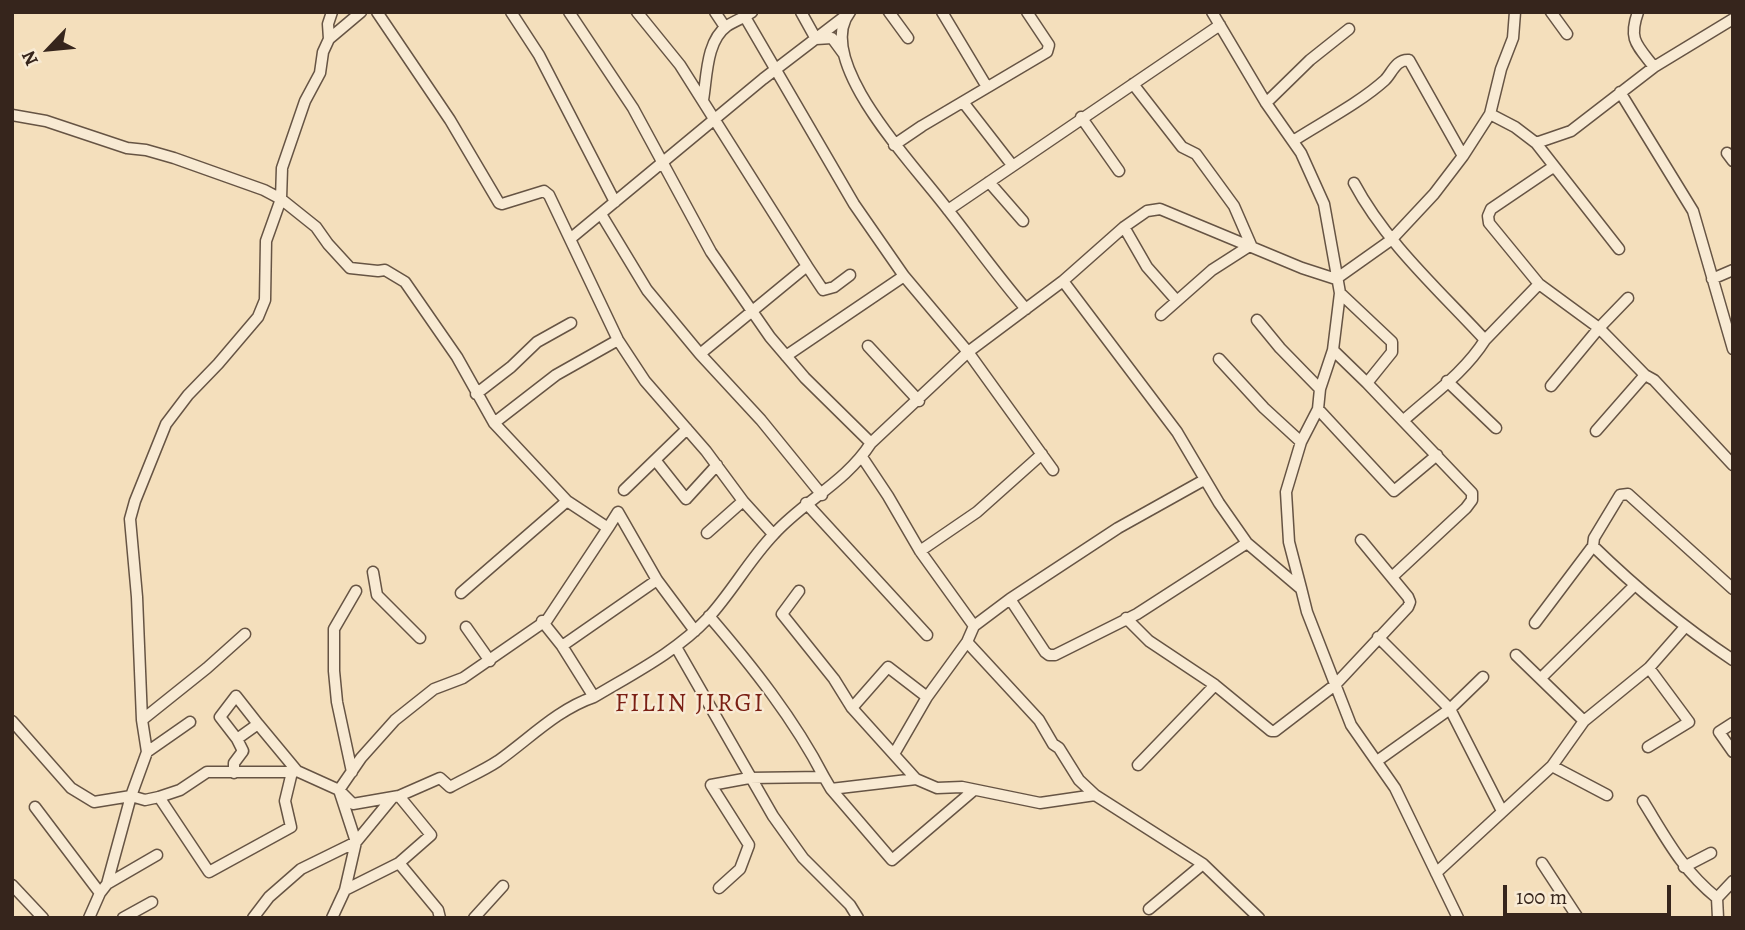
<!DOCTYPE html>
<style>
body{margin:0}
#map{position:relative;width:1745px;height:930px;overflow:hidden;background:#f4dfbc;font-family:Alegreya,serif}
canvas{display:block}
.frame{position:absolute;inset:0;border:14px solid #36251c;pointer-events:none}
.north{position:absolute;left:14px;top:14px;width:70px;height:70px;-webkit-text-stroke:5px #f8ead3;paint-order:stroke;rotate:244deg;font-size:19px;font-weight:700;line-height:28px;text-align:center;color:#36251c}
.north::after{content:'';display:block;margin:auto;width:24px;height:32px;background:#36251c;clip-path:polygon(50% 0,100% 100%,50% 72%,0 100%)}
.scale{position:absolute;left:1503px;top:885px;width:168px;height:32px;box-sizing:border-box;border:4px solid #36251c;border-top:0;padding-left:9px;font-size:21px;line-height:24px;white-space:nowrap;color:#36251c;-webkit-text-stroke:5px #f8ead3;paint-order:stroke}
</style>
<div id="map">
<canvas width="1745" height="930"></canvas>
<div class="frame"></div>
<div class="north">N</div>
<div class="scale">100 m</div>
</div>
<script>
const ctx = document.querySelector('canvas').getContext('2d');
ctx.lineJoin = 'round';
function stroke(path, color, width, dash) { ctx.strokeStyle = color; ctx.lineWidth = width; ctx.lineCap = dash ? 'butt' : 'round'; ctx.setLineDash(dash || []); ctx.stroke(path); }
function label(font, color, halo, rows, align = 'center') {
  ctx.font = font + ' Alegreya,serif'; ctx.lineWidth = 5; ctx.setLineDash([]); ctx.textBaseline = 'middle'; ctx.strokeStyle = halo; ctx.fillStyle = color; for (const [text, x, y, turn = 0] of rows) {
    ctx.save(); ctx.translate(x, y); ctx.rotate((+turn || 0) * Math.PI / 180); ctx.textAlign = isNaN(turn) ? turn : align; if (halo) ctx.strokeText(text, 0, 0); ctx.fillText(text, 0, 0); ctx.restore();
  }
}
const minor = new Path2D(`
 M 377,12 L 450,120 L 499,203 L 502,204 L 544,191 L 549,195 L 618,340 L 645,381 L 706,451 L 743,501 L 773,534
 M 511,12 L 539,55 L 615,202
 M 569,12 L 633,108 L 711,252 L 770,337 L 805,378 L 871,443
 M 637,12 L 680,65 L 807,266 L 700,354
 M 715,12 L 725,27
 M 801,12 L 816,39 L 832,38 L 843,53
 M 850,12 C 814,57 906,157 933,191 C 965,230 993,271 1026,309
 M 889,12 L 908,38
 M 942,12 L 987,87
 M 1212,12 L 1266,103 L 1301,153 L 1324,204 L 1340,293 L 1333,350 L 1320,389 L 1318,409 L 1301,442 L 1286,492 L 1289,542 L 1301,588 L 1307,612 L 1351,725 L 1395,788 L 1458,918
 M 1551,12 L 1567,34
 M 745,17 L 854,204 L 904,276 L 968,352 L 1053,470
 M 329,39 L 361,12
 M 1654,67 L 1733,19
 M 1133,84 L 1182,147 L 1196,154 L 1234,206 L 1251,245 L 1212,270 L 1161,315
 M 1620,92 L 1693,211 L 1733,349
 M 703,100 C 707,77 706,41 727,26 C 734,21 744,18 752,12
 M 963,102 L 1012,165
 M 1266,103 L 1310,60 L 1349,29
 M 1490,114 L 1515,127 L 1536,143 L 1571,131 L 1654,67 C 1637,45 1628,40 1638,12
 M 12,115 L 46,121 L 127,148 L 146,150 L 174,158 L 264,190 L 281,199 L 316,227 L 328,244 L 350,268 L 378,271 L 385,270 L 405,282 L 457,357 L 494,423 L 567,501 L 608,528 L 618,512 L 657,580 L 695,631
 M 1081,117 L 1119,171
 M 1293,141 C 1321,123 1361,102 1385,80 C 1392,73 1396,59 1409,60 L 1463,156
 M 1536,143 L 1619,249
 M 894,145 L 922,126 L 1047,52 L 1049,45 L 1027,12
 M 1727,153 L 1733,161
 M 989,182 L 1023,221
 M 1354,183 C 1386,243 1439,290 1485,340 L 1539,284 L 1599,328 L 1645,375 L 1654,380 L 1733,465
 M 948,210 L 1220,25
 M 601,214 L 647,290 L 700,354 L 761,420 L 822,495
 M 1124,227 L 1147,267 L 1177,301
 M 570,239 L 763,79 L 844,17
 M 807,266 L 823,290 L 834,287 L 850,275
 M 1712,279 L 1733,270
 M 1063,281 L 1177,432 L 1219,503 L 1247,543 L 1300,588
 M 1539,284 L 1489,223 L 1488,216 L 1491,209 L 1553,167
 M 1340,293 L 1392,342 L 1392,352 L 1367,383
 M 1257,320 L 1280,348 L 1320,389
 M 868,346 L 919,401
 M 1333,350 L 1367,383 L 1472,493 L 1472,500 L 1466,508 L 1392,577
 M 786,356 L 904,276
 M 1219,359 L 1264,408 L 1301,442
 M 1447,381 L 1496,428
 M 1551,386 L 1599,328 L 1628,298
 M 476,394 L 511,367 L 537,342 L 571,323
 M 1318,409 L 1394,491 L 1437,455
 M 1404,420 C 1433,394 1464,373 1485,340
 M 494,423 L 556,375 L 618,340
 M 1596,431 L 1645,375
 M 862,457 L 888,496 L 920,551 L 974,626
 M 656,461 L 686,499 L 717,465
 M 624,490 L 687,429
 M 806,503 L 927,635
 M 707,533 L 743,501
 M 920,551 L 977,512 L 1042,454
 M 373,572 L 377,595 L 420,638
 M 1733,589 L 1628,494 L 1620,495 L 1594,538 L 1593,546 C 1637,589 1682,626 1733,660
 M 799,591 L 782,614 L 834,679 L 852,708 L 916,779
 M 461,593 L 567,501
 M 1010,599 L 1045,652 L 1049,655 L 1055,655 L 1137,614 L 1247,543
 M 709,616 C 752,666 794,719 824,777
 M 1126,618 L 1149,641 L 1215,685 L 1271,731 L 1275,731 L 1335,685 L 1408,607 L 1410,602 L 1408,597 L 1361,540
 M 542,621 L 562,646 L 594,697
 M 1535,623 L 1593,546
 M 466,627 L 490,661
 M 1378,637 L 1450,709 L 1502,811
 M 967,642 L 1039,720 L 1053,744 L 1059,748 L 1079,780 L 1095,795
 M 562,646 L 657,580
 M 676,647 L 773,816 L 803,858 L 850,905 L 858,918
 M 1516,655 L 1584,721
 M 1541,678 L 1634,586
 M 852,708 L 888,667 L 927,697
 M 142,720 L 207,668 L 245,634
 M 12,721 L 71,788 L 94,802 L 131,796 L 145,800 L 159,797 L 180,790 L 207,772 L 292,772 L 285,801 L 291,827 L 209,872 L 159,797
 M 1733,723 L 1719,732 L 1733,752
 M 258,724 L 297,771
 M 1648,747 L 1689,722 L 1649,668
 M 147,752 L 190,722
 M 894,754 L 927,697 L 967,642 L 974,626 L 1010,599 L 1118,528 L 1204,480
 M 1377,761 L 1450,709 L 1483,677
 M 1138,765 L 1215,685
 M 1552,766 L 1607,795
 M 292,772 L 297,771 L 339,790 L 353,804 L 399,796 L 440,778 L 450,787 C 466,778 483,771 498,761 C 529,739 558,709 594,697 C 634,673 676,652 708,618 C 732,592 749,560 774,534 C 805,500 845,483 871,443 L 968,352 L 1063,281 L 1124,227 L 1147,211 L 1160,209 L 1302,268 L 1336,279 L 1391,240 L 1434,194 L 1463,156 L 1490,114 L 1501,69 L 1513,38 L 1515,12
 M 352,772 L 337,702 L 334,671 L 334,629 L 356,591
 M 234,773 L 234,763 L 243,751 L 237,739 L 258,724 L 236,696 L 220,717 L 237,739
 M 831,789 L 892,860 L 974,790
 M 1643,801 C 1666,838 1682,870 1717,898
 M 35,807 L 100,893
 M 399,863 L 438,910 L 440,918
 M 1542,863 L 1578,918
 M 1684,867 L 1711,853
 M 1436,873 L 1552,766 L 1584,721 L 1649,668 L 1685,627
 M 107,884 L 157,855
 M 12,885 L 43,918
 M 719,888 L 740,869 L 749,845 L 711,785 L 749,778 L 824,777 L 831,789 L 916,779 L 937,788 L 962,787 L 1040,803 L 1095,795 L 1203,864 L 1259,918
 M 345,890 L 399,863 L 431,835 L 399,796
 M 1149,909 L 1203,864
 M 89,918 L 100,893 L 107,884 L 131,796 L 147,752 L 142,720 L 137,597 L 130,519 L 135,501 L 166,424 L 188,395 L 218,364 L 258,317 L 265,300 L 266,241 L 281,199 L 282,168 L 305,101 L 320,73 L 323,52 L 329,39 L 328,24 L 332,12
 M 123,918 L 152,902
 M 253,918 L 269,897 L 301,869 L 356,842 L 393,797
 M 332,918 L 345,890 L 356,842 L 339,790 L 361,758 L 395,720 L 434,689 L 463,678 L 547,620 L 608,528
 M 474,918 L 503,886
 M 1718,918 L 1717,898 L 1733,881`);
const neighbourhoodNames = [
 ["FILIN JIRGI",690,705]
];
stroke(minor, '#665444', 13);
stroke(minor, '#f8ead3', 10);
ctx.letterSpacing = '2px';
label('26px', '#7a1f14', '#f8ead3', neighbourhoodNames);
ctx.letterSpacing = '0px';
</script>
